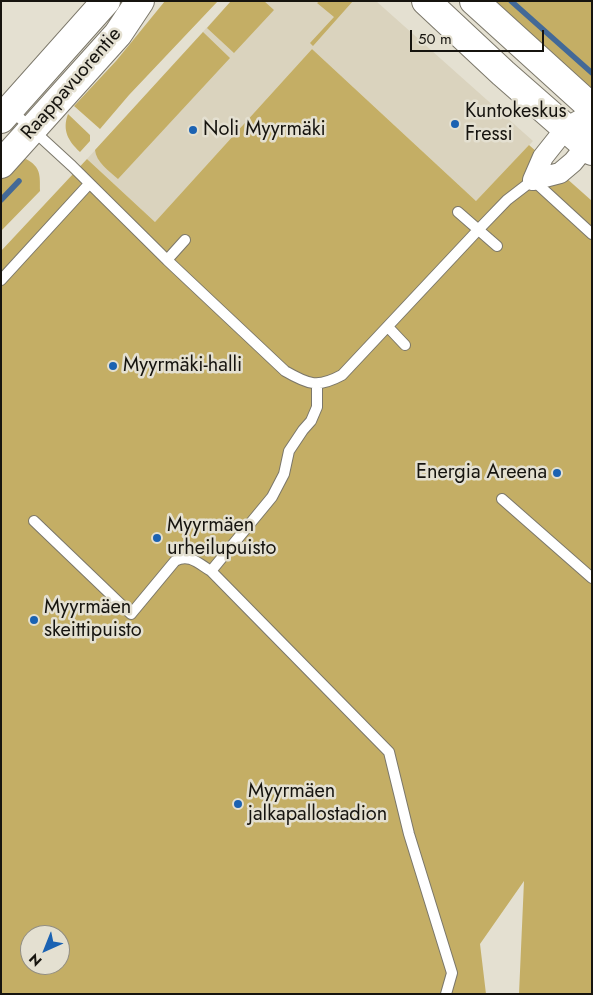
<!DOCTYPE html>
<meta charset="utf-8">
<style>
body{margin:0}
#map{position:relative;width:593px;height:995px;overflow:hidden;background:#e4e0d1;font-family:Jost,sans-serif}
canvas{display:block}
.frame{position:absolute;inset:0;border:2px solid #16140f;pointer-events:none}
.north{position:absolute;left:20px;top:925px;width:50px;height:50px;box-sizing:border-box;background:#e4e0d1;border:1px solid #928e83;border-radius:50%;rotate:224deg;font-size:14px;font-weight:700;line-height:20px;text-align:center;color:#16140f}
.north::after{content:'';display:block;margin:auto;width:18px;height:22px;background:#1b62b2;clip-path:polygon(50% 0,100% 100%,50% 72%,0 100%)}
.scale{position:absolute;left:410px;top:30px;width:134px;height:22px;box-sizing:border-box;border:2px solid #16140f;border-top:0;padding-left:6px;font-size:15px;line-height:18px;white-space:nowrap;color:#16140f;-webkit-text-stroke:4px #e4e0d1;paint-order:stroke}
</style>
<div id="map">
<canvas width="593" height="995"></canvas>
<div class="frame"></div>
<div class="north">N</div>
<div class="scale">50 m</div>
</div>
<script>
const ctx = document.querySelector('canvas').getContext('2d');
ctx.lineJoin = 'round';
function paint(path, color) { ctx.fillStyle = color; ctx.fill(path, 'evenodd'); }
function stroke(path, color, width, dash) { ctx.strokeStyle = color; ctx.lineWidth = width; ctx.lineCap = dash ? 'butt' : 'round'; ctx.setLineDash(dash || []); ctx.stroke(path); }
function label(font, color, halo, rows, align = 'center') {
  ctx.font = font + ' Jost,sans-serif'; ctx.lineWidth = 5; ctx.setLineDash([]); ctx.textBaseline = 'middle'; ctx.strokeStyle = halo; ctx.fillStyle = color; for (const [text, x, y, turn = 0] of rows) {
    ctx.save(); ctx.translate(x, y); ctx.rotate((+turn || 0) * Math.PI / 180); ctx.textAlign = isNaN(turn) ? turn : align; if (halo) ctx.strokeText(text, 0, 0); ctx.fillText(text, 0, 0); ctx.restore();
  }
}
const built = new Path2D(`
 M 231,1 L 376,1 L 533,141 L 476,201 L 312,49 L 155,222 L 87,159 Z`);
const green = new Path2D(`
 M 165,1 L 218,1 L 129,95 L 100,129 L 74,106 L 116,61 Z
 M 231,1 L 264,1 L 274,10 L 234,53 L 207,28 Z
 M 320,1 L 353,1 L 313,46 L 310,43 L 334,17 L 317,3 Z
 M 490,1 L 592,1 L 592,91 Z
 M 203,32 L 230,58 L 118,179 C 109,171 96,162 95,150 Z
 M 312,49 L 476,201 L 529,145 L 592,201 L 592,994 L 519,994 L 524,881 L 480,944 L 486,994 L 1,994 L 1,251 L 87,159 L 155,222 ZM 30,935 L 60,935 L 60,965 L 30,965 Z
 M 68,114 L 90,135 L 90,141 L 80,152 C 68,141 62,130 68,114 Z
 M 26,159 C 41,167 40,175 40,191 L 1,231 L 1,176 L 14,164 Z`);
const stream = new Path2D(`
 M 511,1 L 592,73
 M 1,200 L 19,181`);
const lane = new Path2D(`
 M 11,110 L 72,166 L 167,260 L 285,371 C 309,385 318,388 342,375 L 479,229 L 507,200 L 533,180 L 592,234
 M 458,212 L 497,246
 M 167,260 L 185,240
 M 1,280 L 89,184
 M 388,327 L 405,345
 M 502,499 L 592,578
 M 34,521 L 131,614 L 175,561 C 189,553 199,564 211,571 L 389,752 L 409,834 L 452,973 L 446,994
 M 211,571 L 272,497 L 284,474 L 289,451 L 303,430 L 311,421 L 317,407 L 317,384`);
const street = new Path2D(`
 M 533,180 L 543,157 L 566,128 L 592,113
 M 533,180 L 560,173 L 573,162 L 586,146 L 589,134`);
const secondary = new Path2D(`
 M 426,1 L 503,73 L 592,151
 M 474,1 L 592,108
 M 1,119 L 106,1
 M 1,164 L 118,34 L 140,1`);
const markers = [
 [455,124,5,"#1b62b2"],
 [193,130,5,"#1b62b2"],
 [113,366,5,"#1b62b2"],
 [557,473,5,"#1b62b2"],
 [157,538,5,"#1b62b2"],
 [34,620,5,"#1b62b2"],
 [238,804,5,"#1b62b2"]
];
const streetNames = [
 ["Raappavuorentie",72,84,-49]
];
const poiNames = [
 ["Kuntokeskus",465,112],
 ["Fressi",465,135],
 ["Noli Myyrmäki",203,130],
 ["Myyrmäki-halli",123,366],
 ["Energia Areena",547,473,"right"],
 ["Myyrmäen",167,526],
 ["urheilupuisto",167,549],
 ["Myyrmäen",44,608],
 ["skeittipuisto",44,631],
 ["Myyrmäen",248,792],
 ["jalkapallostadion",248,815]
];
paint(built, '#dad3be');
paint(green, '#c4ae65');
stroke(stream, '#436997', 5.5);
stroke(lane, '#7b776a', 12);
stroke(street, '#7b776a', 22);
stroke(secondary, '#7b776a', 30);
stroke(lane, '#fff', 10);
stroke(street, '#fff', 20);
stroke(secondary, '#fff', 28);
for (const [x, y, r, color] of markers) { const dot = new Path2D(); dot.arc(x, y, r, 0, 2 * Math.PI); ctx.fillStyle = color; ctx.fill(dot); stroke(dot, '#e4e0d1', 2); }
label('20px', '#16140f', '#e4e0d1', streetNames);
label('20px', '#16140f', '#e4e0d1', poiNames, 'left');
</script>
